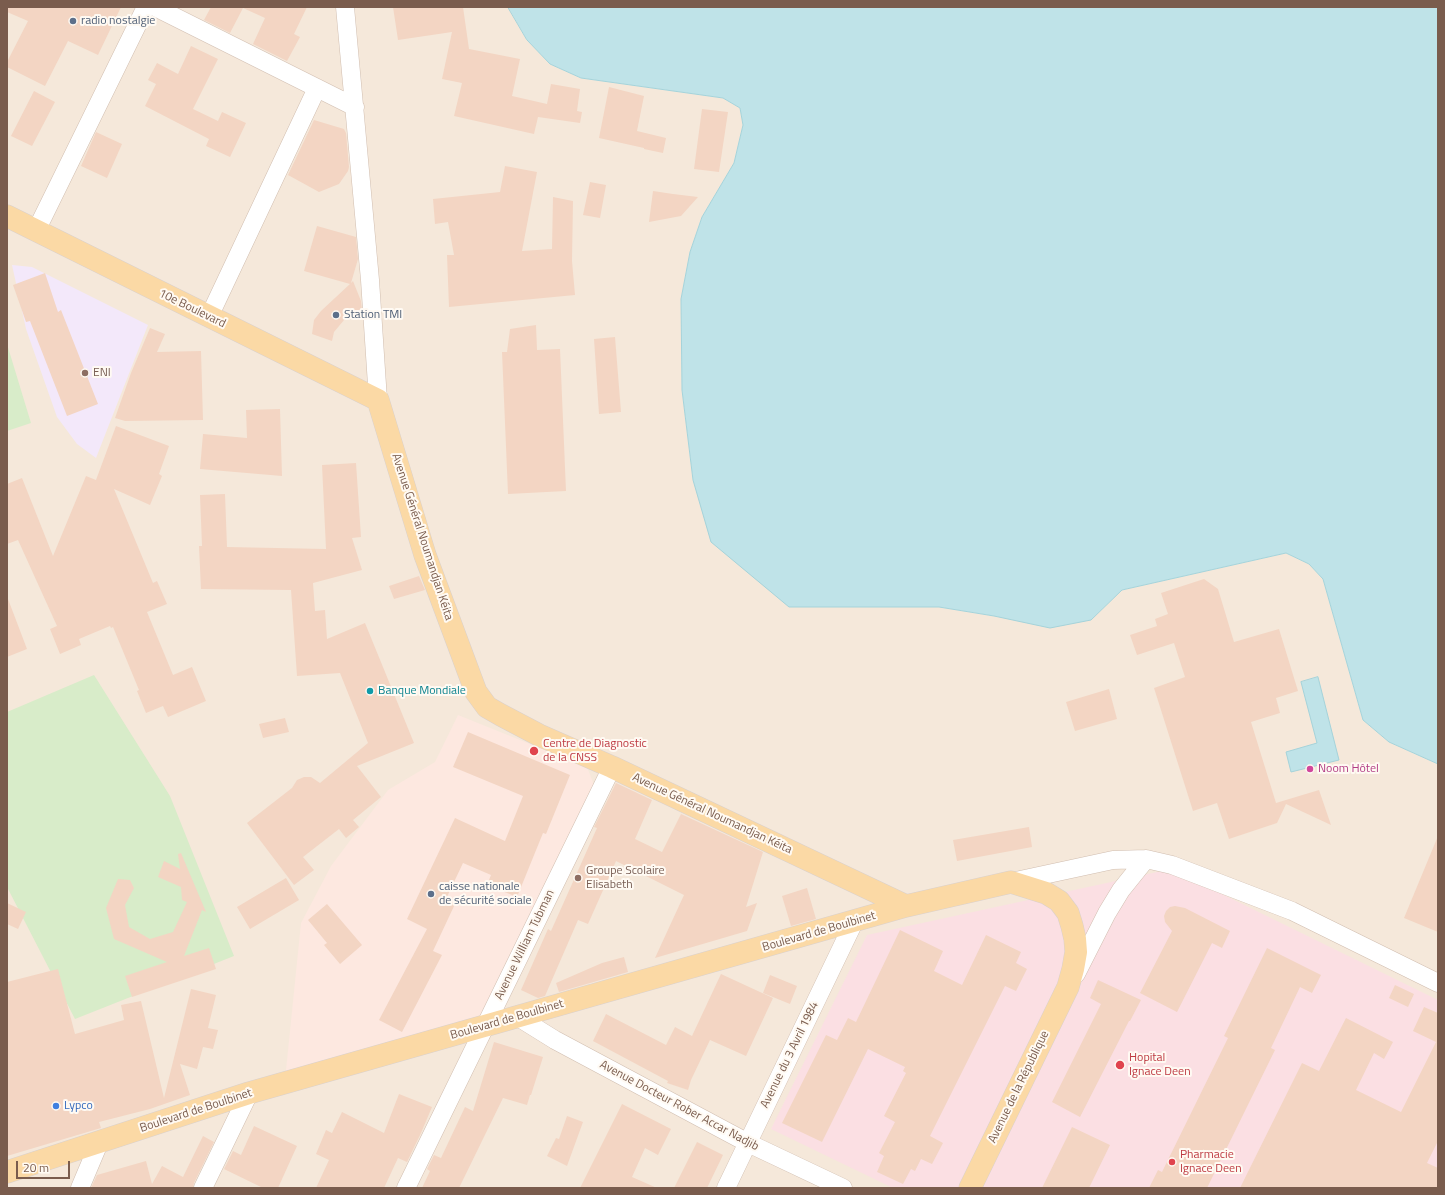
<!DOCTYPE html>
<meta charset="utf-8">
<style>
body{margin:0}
#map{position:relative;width:1445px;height:1195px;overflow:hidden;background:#fdf6ec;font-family:"Titillium Web",sans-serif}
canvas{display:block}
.frame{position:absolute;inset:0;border:8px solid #7a5c4d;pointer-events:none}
.scale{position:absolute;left:16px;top:1161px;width:54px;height:18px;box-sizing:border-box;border:2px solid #7a5c4d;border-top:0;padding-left:5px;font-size:12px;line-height:14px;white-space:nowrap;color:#7a5c4d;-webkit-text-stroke:3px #fffaf3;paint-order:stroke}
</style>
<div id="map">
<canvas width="1445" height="1195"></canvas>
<div class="frame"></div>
<div class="scale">20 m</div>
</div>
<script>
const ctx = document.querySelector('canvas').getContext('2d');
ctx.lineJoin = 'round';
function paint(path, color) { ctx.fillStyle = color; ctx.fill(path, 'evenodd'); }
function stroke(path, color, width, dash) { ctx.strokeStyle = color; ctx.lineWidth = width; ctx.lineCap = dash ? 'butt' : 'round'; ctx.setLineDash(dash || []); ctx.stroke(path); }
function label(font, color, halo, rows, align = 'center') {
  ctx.font = font + ' "Titillium Web",sans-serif'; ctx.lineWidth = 4; ctx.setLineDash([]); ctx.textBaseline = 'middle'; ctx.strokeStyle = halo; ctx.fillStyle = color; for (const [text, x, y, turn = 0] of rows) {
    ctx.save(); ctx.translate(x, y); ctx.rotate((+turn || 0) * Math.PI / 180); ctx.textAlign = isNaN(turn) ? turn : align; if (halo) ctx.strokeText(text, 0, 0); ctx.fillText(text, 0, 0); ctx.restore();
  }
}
const residential = new Path2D(`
 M 7,7 L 508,7 L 527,40 L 550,64 L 581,78 L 723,98 L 740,108 L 743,125 L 734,163 L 702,217 L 690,252 L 681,299 L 682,390 L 693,480 L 789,607 L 939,607 L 994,616 L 1091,620 L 1122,590 L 1286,553 L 1309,564 L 1323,579 L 1363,720 L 1389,742 L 1438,764 L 1438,1188 L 7,1188 Z`);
const commercial = new Path2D(`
 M 458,715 L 587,767 L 594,785 L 486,1017 L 285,1080 L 301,923 L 331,866 L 388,790 L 435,762 Z`);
const education = new Path2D(`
 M 12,265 L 32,267 L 148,325 L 96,458 L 77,444 L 57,417 L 26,329 Z`);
const medical = new Path2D(`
 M 1171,869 L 1438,1000 L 1438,1188 L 893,1188 L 771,1129 L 867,935 Z`);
const green = new Path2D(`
 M 7,344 L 31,423 L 7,431 Z
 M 94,675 L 170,796 L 234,956 L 75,1019 L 7,887 L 7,712 Z`);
const water = new Path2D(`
 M 508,7 L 1438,7 L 1438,764 L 1389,742 L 1363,720 L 1323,579 L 1309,564 L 1286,553 L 1122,590 L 1091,620 L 1050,628 L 994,616 L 939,607 L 789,607 L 711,542 L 693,480 L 682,390 L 681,299 L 690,252 L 702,217 L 734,163 L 743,125 L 740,108 L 723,98 L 581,78 L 550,64 L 527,40 Z
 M 1318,677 L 1339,760 L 1291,772 L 1286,752 L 1317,743 L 1301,682 Z`);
const building = new Path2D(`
 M 7,7 L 121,7 L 98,55 L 68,41 L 45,86 L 7,67 L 7,62 L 28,21 L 7,12 Z
 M 211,7 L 307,7 L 294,34 L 300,37 L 287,61 L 253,44 L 265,18 L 243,8 L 230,33 L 204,20 Z
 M 393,7 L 463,7 L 469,49 L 520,59 L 512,96 L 547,104 L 551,84 L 580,89 L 577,111 L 582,112 L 580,123 L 538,117 L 534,134 L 454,116 L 462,83 L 442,79 L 452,32 L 398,40 Z
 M 191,46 L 218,59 L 193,109 L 218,121 L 222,112 L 246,123 L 230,157 L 206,146 L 209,139 L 145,106 L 156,84 L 148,80 L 157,63 L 178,74 Z
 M 609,87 L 644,96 L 637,131 L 666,138 L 663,153 L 644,149 L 644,148 L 599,138 Z
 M 34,91 L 55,102 L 32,146 L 11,136 Z
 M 702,109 L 728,112 L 719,172 L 694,169 Z
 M 314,120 L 344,129 L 346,133 L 349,167 L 348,171 L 339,184 L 319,192 L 288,175 Z
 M 96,132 L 122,144 L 107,178 L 81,166 Z
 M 505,166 L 537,172 L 522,251 L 552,249 L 553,197 L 573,201 L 572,261 L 575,295 L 449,307 L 447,255 L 454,255 L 448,222 L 435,224 L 433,199 L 500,192 Z
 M 590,182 L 606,185 L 600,218 L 583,215 Z
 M 653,191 L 673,194 L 698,197 L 681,216 L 649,222 Z
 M 317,226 L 356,237 L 358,259 L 351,283 L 353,281 L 361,301 L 362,311 L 344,320 L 334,332 L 332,341 L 312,334 L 314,320 L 321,311 L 350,284 L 304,271 Z
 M 45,273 L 58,312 L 61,310 L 98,404 L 67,416 L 30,321 L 26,322 L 13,285 Z
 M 536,325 L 537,350 L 560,349 L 566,491 L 508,494 L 502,352 L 507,352 L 510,329 Z
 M 150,328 L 165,334 L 157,352 L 201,351 L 203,420 L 125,421 L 115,418 L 131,373 Z
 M 615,337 L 621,412 L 599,414 L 594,339 Z
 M 280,409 L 282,476 L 200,469 L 203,434 L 247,438 L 246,410 Z
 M 116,426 L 169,446 L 159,474 L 162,476 L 150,505 L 114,489 L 153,583 L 157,581 L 167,604 L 147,612 L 173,675 L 192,667 L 206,701 L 168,717 L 163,706 L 146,713 L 137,691 L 139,690 L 113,627 L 111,628 L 110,626 L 79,639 L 81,645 L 60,654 L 50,629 L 57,626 L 18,540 L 7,544 L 7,484 L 22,478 L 53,556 L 86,476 L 96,480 Z
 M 356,463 L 361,537 L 352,538 L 362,570 L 313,583 L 315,611 L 325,610 L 327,639 L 365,623 L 414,743 L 357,766 L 381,797 L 353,820 L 359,827 L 346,838 L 339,829 L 303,857 L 314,870 L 294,885 L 247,823 L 292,788 L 297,780 L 304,777 L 311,777 L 320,783 L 368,743 L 340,673 L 297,676 L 291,590 L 201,589 L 199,546 L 202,546 L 200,495 L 225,494 L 227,547 L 326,549 L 322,465 Z
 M 419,576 L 425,590 L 394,599 L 389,586 Z
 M 1204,579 L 1218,589 L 1234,642 L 1279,629 L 1298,691 L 1276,698 L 1280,713 L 1251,722 L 1276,803 L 1319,790 L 1331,825 L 1286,804 L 1277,823 L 1229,839 L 1217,803 L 1193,811 L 1154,688 L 1185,677 L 1174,643 L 1137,655 L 1130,635 L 1157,626 L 1155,619 L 1168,614 L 1161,593 Z
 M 7,599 L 8,599 L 27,649 L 7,657 Z
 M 1109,689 L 1117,719 L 1075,731 L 1066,702 Z
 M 285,718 L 289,732 L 263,738 L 259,724 Z
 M 468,732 L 570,775 L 546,834 L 543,833 L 517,897 L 487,885 L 491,875 L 463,863 L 446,899 L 455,904 L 433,951 L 442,955 L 402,1032 L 379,1020 L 427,929 L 407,919 L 455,818 L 505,841 L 523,796 L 453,767 Z
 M 616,783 L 652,800 L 635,839 L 662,852 L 681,814 L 763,852 L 746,907 L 757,903 L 747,931 L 655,958 L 684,895 L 616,861 L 588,924 L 578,920 L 545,996 L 538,998 L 521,990 L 548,929 L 551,931 L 597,828 L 594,827 Z
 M 1029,827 L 1032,847 L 957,861 L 953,840 Z
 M 1438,836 L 1438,932 L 1404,918 Z
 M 181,853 L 206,912 L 202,910 L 184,956 L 209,948 L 216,969 L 132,997 L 125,976 L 167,962 L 114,939 L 106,908 L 118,879 L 130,880 L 134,888 L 125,905 L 129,927 L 150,939 L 173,932 L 187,902 L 182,900 L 181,887 L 158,877 L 164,861 L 180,869 L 178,854 Z
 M 286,878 L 299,900 L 250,929 L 237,907 Z
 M 807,888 L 816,919 L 791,926 L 782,896 Z
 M 7,903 L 26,912 L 18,929 L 7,924 Z
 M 327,904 L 362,945 L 340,964 L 324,945 L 327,943 L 308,920 Z
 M 1175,906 L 1185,908 L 1230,931 L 1222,948 L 1212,943 L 1177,1012 L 1140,993 L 1172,931 L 1165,922 L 1164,916 L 1166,911 L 1170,907 Z
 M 900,930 L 943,951 L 934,971 L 962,985 L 986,935 L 1021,952 L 1016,963 L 1027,969 L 1016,991 L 1005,986 L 930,1136 L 943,1143 L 932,1164 L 921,1159 L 915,1171 L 911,1169 L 903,1184 L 877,1172 L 884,1156 L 879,1153 L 895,1122 L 884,1116 L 906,1073 L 903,1071 L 905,1067 L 868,1049 L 822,1142 L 782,1123 L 826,1035 L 837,1040 L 848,1018 L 856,1022 Z
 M 1267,948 L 1321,975 L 1312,993 L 1300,987 L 1271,1048 L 1275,1050 L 1207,1188 L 1149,1188 L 1158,1170 L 1162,1172 L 1228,1038 L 1224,1036 Z
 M 624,957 L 628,972 L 559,992 L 556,983 L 602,963 Z
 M 58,969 L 75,1034 L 124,1020 L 121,1005 L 141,1001 L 164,1098 L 191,989 L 216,995 L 208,1028 L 218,1030 L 213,1049 L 203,1047 L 197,1069 L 180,1064 L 190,1095 L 150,1109 L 99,1122 L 101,1128 L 7,1156 L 7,982 Z
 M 721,974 L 773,998 L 746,1056 L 710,1040 L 691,1080 L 688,1090 L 667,1083 L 668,1081 L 593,1041 L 606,1014 L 666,1045 L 675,1027 L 692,1036 Z
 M 770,975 L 797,986 L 790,1004 L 763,993 Z
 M 1098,980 L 1141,1000 L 1130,1021 L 1129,1021 L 1080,1117 L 1052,1102 L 1101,1004 L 1090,998 Z
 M 1395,985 L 1414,994 L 1408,1007 L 1389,998 Z
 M 1424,1007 L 1438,1013 L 1438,1141 L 1427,1163 L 1438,1168 L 1438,1188 L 1240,1188 L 1302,1063 L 1319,1071 L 1346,1018 L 1393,1042 L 1384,1059 L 1374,1053 L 1356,1090 L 1401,1112 L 1436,1042 L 1413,1031 Z
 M 494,1042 L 543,1057 L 531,1095 L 530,1095 L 527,1105 L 503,1098 L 459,1188 L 422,1188 L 430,1171 L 427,1169 L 434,1155 L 441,1158 L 465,1107 L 473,1111 Z
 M 399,1094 L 432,1107 L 421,1133 L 407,1162 L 398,1158 L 384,1188 L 316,1188 L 329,1160 L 316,1154 L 326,1130 L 332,1133 L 342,1112 L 384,1133 Z
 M 622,1104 L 671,1129 L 658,1155 L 645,1148 L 632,1177 L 657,1188 L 580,1188 Z
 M 567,1116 L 583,1122 L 567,1166 L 547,1156 L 556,1138 L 559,1139 Z
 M 254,1126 L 297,1146 L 278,1188 L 263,1188 L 224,1169 L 233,1151 L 241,1155 Z
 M 1072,1127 L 1110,1145 L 1089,1188 L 1042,1188 Z
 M 203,1136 L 214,1142 L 194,1183 L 193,1188 L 91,1188 L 97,1175 L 146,1161 L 152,1184 L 162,1166 L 183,1177 Z
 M 697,1142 L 723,1155 L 707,1188 L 674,1188 Z`);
const minor = new Path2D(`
 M 155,7 L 355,107
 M 345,7 L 370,280 L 378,400
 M 36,231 L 146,7
 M 209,317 L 317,88
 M 1011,882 L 1113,860 L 1146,859 L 1172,865 L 1292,911 L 1438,983
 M 1076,974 L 1107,913 L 1121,890 L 1146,859
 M 518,1017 L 555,1040 L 748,1143 L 843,1188
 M 80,1188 L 99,1143
 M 203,1188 L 249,1093
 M 406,1188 L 612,767
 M 726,1188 L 854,922`);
const major = new Path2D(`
 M 7,216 L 378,400 L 425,555 L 476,692 L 487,707 L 501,715 L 539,735 L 612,767 L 906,906
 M 7,1172 L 249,1093 L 906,906 L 1011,882 L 1046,893 L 1059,901 L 1068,913 L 1072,926 L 1075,939 L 1076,952 L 1073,969 L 1068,987 L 970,1188`);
const markers = [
 [73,21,4,"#5c6f8a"],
 [336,315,4,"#5c6f8a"],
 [85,373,4,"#8d6e63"],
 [370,691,4,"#0f9aa8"],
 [534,751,5,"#e0444e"],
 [1310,769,4,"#d1479c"],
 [578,878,4,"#8d6e63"],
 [431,894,4,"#5c6f8a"],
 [1120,1065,5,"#e0444e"],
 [56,1106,4,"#3f7fe0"],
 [1172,1162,4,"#e0444e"]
];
const serviceNames = [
 ["radio nostalgie",81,21],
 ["Station TMI",344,315],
 ["caisse nationale",439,887],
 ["de sécurité sociale",439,901]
];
const streetNames = [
 ["10e Boulevard",192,309,26],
 ["Avenue Général Noumandjan Kéita",422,537,72],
 ["Avenue Général Noumandjan Kéita",712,814,25],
 ["Boulevard de Boulbinet",819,932,-16],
 ["Avenue William Tubman",525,945,-64],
 ["Boulevard de Boulbinet",507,1020,-16],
 ["Avenue du 3 Avril 1984",790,1055,-64],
 ["Avenue de la République",1019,1087,-64],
 ["Avenue Docteur Rober Accar Nadjib",679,1106,28],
 ["Boulevard de Boulbinet",196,1111,-18]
];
const educationNames = [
 ["ENI",93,373],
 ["Groupe Scolaire",586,871],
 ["Elisabeth",586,885]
];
const cultureNames = [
 ["Banque Mondiale",378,691]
];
const healthNames = [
 ["Centre de Diagnostic",543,744],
 ["de la CNSS",543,758],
 ["Hopital",1129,1058],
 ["Ignace Deen",1129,1072],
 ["Pharmacie",1180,1155],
 ["Ignace Deen",1180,1169]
];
const hotelNames = [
 ["Noom Hôtel",1318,769]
];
const shopNames = [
 ["Lypco",64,1106]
];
paint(residential, '#f5e8da');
paint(commercial, '#fde8e0');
paint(education, '#f3e8fa');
paint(medical, '#fbdfe3');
paint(green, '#d8ecc9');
paint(water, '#bfe3e8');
stroke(water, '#a5d3da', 1);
paint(building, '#f3d5c3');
stroke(minor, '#d1beb0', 19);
stroke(major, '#dad1cd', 23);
stroke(minor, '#fff', 18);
stroke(major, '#fbd9a5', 22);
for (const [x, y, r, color] of markers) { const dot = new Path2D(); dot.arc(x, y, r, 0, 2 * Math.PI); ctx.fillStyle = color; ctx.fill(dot); stroke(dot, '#fffaf3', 1.5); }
label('12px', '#4e5e75', '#fffaf3', serviceNames, 'left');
label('12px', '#7a5c4d', '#fffaf3', streetNames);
label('12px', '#785e54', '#fffaf3', educationNames, 'left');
label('12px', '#0d838f', '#fffaf3', cultureNames, 'left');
label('12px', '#be3a42', '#fffaf3', healthNames, 'left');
label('12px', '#b23c85', '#fffaf3', hotelNames, 'left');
label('12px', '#366cbe', '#fffaf3', shopNames, 'left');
</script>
